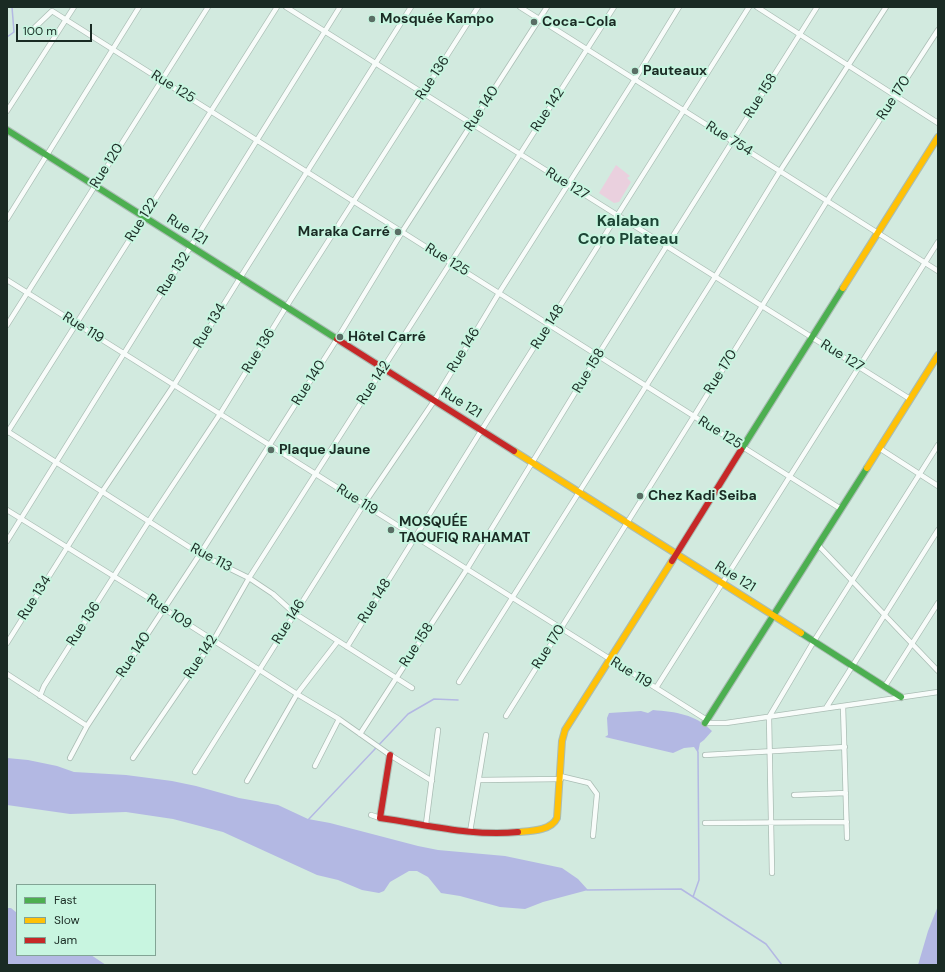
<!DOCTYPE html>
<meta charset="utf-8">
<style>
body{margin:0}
#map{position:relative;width:945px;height:972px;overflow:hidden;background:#d2eadf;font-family:"DM Sans",sans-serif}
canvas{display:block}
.frame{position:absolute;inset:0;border:8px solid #1a2b24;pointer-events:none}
.legend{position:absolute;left:16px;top:884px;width:140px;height:72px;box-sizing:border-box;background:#c8f5e0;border:1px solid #82a495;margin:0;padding:5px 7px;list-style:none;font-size:12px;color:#1a2b24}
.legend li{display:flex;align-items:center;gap:8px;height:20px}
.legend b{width:20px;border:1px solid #82a495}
.scale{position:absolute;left:16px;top:24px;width:76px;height:18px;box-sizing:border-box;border:2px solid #1a2b24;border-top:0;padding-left:5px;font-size:12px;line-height:14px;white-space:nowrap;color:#1a2b24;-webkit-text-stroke:3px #c8f5e0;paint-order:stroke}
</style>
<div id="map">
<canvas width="945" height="972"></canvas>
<div class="frame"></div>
<ul class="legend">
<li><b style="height:5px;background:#4caf50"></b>Fast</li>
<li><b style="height:5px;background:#ffc107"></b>Slow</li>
<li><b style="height:5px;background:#c62828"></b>Jam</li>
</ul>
<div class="scale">100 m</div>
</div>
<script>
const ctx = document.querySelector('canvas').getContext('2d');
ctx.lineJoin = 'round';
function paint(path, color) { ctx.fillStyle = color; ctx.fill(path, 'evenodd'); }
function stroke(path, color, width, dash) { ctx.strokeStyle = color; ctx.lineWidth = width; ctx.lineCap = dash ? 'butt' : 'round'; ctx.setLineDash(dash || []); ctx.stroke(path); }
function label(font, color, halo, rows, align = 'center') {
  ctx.font = font + ' "DM Sans",sans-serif'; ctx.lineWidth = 4; ctx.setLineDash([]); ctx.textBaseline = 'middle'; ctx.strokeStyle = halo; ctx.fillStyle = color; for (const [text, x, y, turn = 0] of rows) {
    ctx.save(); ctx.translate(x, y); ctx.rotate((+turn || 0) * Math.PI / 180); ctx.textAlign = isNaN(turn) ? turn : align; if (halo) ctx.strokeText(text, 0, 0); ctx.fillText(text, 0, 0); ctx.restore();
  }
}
const green = new Path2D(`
 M 616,165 L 630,176 L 627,178 L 631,182 L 619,202 L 614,203 L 599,193 Z`);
const water = new Path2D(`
 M 653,710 C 676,712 695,714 712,731 L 704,740 L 700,743 L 698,753 L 694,747 L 684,748 L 673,753 L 605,737 L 608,735 L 607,718 L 609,713 L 641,711 L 648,713 Z
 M 7,758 L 28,760 L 57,766 L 74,772 L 126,775 L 172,781 L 196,786 L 239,798 L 278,805 L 308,819 L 330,823 L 418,846 L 438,850 L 505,856 L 562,868 L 578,879 L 588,890 L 543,902 L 525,909 L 500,907 L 460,896 L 441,893 L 428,877 L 417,871 L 409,871 L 390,882 L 384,891 L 379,893 L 362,890 L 338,880 L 317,875 L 223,832 L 173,819 L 126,812 L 70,814 L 7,805 Z
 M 938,906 L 938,965 L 918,965 L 928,931 Z
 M 7,908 L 11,908 L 17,913 L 17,955 L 91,955 L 106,965 L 7,965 Z`);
const stream = new Path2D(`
 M 7,37 L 14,32 L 12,7
 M 308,820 L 408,714 L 434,699 L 458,700
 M 587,890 L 681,889 L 766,944 L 782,965
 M 693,897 L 699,880 L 698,752`);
const street = new Path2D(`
 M 286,7 L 910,399
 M 520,7 L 938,271
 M 757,7 L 938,123
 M 29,33 L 52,11 L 841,509
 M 7,111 L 74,7
 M 7,219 L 139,7
 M 7,280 L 707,720
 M 7,325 L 208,7
 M 7,431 L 200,554 L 249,578 L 273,594 L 294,613 L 412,688
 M 7,433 L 277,7
 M 879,448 L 938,486
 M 7,510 L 165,608 L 166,610 L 297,694 L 339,719 L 390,755 L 432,781
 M 7,541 L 340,7
 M 818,545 L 938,671
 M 7,643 L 102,492 L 174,385 L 240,278 L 411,7
 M 347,647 L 481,431 L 749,7
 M 7,674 L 87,726
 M 459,682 L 715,277 L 780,171 L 886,7
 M 885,686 L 938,603
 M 656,688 L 938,242
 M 40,696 L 44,686 L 149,521 L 220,414 L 286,307 L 478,7
 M 843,706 L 847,838
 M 826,708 L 938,530
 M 506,716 L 694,416 L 827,201 L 938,30
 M 705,723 L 726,723 L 938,692
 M 360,734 L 467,569 L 598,355 L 817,7
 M 705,755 L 845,747
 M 70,758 L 87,726 L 200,554 L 337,339 L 402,232 L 547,7
 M 133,758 L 213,641 L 249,578 L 614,7
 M 315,766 L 339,719
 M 195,772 L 364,504 L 434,401 L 499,293 L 635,79 L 679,7
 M 560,776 L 589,783 L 597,794 L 593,836
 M 479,780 L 561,779
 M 247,781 L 297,694 L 338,641
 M 794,795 L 846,793
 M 371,815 L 380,818
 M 705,823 L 847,822
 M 426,824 L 438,730
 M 470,832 L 486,735
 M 772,873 L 769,717 L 814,641 L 938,445`);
const fast = new Path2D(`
 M 7,130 L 337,339
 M 741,450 L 843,288
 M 801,633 L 901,697
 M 705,723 L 867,468`);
const slow = new Path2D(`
 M 843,288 L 938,137
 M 514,451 L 801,633
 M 867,468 L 938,355
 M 518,832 C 530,831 551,831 557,818 L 562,741 L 565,730 L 672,561`);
const jam = new Path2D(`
 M 337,339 L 514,451
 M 672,561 L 741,450
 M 390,755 L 380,818 C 425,824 472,837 518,832`);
const markers = [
 [372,19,4,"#5a6e65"],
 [534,22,4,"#5a6e65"],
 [635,71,4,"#5a6e65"],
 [398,232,4,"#5a6e65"],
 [340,337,4,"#5a6e65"],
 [271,450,4,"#5a6e65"],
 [640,496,4,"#5a6e65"],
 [391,530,4,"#5a6e65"]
];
const poiNames = [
 ["Mosquée Kampo",380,19],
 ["Coca-Cola",542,22],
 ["Pauteaux",643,71],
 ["Maraka Carré",390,232,"right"],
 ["Hôtel Carré",348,337],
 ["Plaque Jaune",279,450],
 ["Chez Kadi Seiba",648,496],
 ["MOSQUÉE",399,522],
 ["TAOUFIQ RAHAMAT",399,538]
];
const streetNames = [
 ["Rue 136",433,78,-57],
 ["Rue 125",173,87,32],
 ["Rue 158",761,96,-58],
 ["Rue 170",894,98,-57],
 ["Rue 140",482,109,-57],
 ["Rue 142",548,110,-57],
 ["Rue 754",729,139,32],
 ["Rue 120",107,166,-58],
 ["Rue 127",567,184,32],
 ["Rue 122",142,220,-58],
 ["Rue 121",187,230,32],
 ["Rue 125",447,260,32],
 ["Rue 132",174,274,-58],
 ["Rue 134",210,326,-59],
 ["Rue 148",548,327,-58],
 ["Rue 119",83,328,32],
 ["Rue 146",464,350,-59],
 ["Rue 136",259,351,-58],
 ["Rue 127",842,356,32],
 ["Rue 158",589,371,-59],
 ["Rue 170",721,372,-58],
 ["Rue 140",309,383,-58],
 ["Rue 142",374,383,-57],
 ["Rue 121",461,403,32],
 ["Rue 125",720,433,32],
 ["Rue 119",357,500,32],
 ["Rue 113",211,558,28],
 ["Rue 121",735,577,32],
 ["Rue 134",35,598,-58],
 ["Rue 148",375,601,-58],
 ["Rue 109",169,612,34],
 ["Rue 146",289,622,-58],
 ["Rue 136",84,624,-57],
 ["Rue 158",417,645,-57],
 ["Rue 170",549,647,-58],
 ["Rue 140",134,655,-57],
 ["Rue 142",201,657,-57],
 ["Rue 119",631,673,32]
];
const quarterNames = [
 ["Kalaban",628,222],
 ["Coro Plateau",628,240]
];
paint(green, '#ead0de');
paint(water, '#b3b8e3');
stroke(stream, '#b3b8e3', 1.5);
stroke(street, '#aabdb4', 6);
stroke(fast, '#aabdb4', 8);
stroke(slow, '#aabdb4', 8);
stroke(jam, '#aabdb4', 8);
stroke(street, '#f8fcfa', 4.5);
stroke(fast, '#4caf50', 6);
stroke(slow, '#ffc107', 6);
stroke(jam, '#c62828', 6);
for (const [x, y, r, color] of markers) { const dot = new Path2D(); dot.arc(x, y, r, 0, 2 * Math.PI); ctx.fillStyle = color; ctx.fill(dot); stroke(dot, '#c8f5e0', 1.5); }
label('bold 14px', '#1a2b24', '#c8f5e0', poiNames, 'left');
label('14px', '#1a2b24', '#c8f5e0', streetNames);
label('bold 16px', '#1c4535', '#c8f5e0', quarterNames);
</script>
